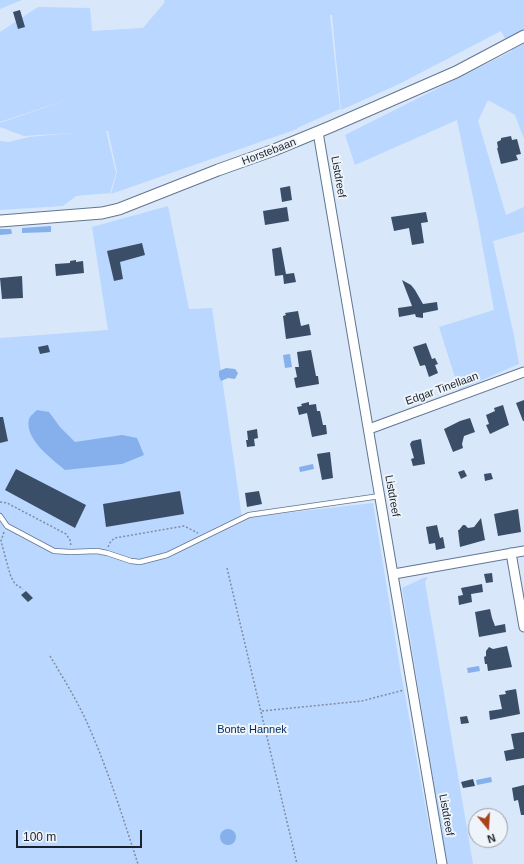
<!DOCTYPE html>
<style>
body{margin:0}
#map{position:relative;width:524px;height:864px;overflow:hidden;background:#d9e7fa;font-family:Arial,sans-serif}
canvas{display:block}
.north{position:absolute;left:468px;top:808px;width:40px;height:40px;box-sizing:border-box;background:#eff4fa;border:1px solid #99a0a8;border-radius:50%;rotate:162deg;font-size:11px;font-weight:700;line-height:16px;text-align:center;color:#19222d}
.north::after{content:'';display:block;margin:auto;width:14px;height:18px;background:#a8421a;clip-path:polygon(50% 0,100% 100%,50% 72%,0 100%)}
.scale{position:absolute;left:16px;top:830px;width:126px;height:18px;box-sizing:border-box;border:2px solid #19222d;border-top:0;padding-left:5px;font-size:12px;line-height:14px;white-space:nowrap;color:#19222d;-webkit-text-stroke:3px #eff4fa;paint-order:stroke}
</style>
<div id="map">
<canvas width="524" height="864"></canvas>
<div class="north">N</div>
<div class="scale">100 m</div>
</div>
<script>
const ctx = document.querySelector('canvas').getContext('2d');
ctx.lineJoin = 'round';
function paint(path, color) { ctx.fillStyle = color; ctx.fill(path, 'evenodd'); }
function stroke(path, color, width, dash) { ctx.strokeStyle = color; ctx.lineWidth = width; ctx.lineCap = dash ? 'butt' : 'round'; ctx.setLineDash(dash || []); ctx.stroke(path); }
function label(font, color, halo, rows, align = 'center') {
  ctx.font = font + ' Arial,sans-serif'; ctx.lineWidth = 4; ctx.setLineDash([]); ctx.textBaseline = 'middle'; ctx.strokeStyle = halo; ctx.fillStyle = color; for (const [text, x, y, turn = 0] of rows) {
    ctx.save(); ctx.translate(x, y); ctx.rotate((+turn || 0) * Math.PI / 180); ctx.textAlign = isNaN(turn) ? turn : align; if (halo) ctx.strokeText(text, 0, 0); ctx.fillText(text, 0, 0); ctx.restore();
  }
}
const green = new Path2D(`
 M 0,0 L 22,0 L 0,9 Z
 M 164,0 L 524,0 L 524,139 L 515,115 L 488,100 L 478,121 L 506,215 L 524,207 L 524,232 L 493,241 L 514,336 L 519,364 L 459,390 L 439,327 L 494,310 L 478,221 L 457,120 L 355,165 L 345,135 L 512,51 L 501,31 L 399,84 L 341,110 L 332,15 L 330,15 L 340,109 L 297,128 L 297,129 L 111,194 L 117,172 L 108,131 L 106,131 L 116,173 L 110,193 L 76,196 L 63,206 L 0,210 L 0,141 L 9,142 L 29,137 L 73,133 L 24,136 L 0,127 L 0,123 L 81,95 L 0,122 L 0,32 L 38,7 L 90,8 L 92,31 L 143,28 L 165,2 Z
 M 168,206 L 189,309 L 212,308 L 242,518 L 373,503 L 400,668 L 436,864 L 0,864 L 0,338 L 108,330 L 92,227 Z
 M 428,577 L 425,582 L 473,864 L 447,864 L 402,588 L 423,578 Z`);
const water = new Path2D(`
 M 51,226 L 51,232 L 22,233 L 22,228 Z
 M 0,229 L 11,229 L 12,233 L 11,234 L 0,235 Z
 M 290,354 L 292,367 L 285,368 L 283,355 Z
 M 226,368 L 235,369 L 238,373 L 235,379 L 228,378 L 221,381 L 219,376 L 219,371 Z
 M 37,410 L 49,412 L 60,427 L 75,442 L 122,435 L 137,438 L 144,455 L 122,464 L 65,470 C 52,459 24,439 29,419 C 30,416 35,412 37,410 Z
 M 313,464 L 314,469 L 300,472 L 299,467 Z
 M 479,666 L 480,671 L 468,673 L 467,668 Z
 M 491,777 L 492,782 L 477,785 L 476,780 Z
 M220 837a8 8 0 1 1 16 0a8 8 0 1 1-16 0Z`);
const building = new Path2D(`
 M 20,10 L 25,27 L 18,29 L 13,12 Z
 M 511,136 L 512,140 L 517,139 L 521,154 L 516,155 L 518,160 L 501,164 L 497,148 L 498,148 L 497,142 L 501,140 L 501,138 Z
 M 290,186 L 292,200 L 282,202 L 280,188 Z
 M 287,207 L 289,221 L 265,225 L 263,211 Z
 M 426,212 L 428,222 L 421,223 L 424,243 L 412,245 L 409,228 L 394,231 L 391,217 Z
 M 142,243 L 145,255 L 120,262 L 123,279 L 114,281 L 107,251 Z
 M 281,247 L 286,274 L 294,273 L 296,282 L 284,284 L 283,275 L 275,276 L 272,249 Z
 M 76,260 L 76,262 L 83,261 L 84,273 L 56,276 L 55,264 L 70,263 L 70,261 Z
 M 22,276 L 23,298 L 2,299 L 0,278 Z
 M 402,280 L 411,285 L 415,290 L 423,304 L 437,302 L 438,310 L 423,313 L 423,318 L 416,317 L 415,314 L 399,317 L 398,308 L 412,306 Z
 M 298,311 L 301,326 L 309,324 L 311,335 L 286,339 L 283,316 L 286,315 L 285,313 Z
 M 426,343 L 432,359 L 435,358 L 438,364 L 435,365 L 438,373 L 429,377 L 425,365 L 420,366 L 413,347 Z
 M 48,345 L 50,352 L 40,354 L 38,347 Z
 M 311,350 L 316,376 L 318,376 L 319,384 L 296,388 L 294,378 L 297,377 L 295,367 L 299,367 L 297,352 Z
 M 524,400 L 524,421 L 523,421 L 516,403 Z
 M 309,402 L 309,405 L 316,404 L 317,411 L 320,411 L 323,425 L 326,425 L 327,434 L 312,437 L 307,413 L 299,415 L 297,407 L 302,406 L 301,404 Z
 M 503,405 L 509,425 L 490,434 L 486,425 L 489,424 L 486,415 L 495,411 L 494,408 Z
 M 0,417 L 3,417 L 8,441 L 0,443 Z
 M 470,418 L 475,432 L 464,436 L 462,444 L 463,448 L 453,452 L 444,429 L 460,421 Z
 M 257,429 L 258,438 L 254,439 L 255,446 L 247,447 L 246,440 L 248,440 L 247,431 Z
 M 421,439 L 425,464 L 413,466 L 411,459 L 414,458 L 410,444 L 412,441 Z
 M 330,452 L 333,478 L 322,480 L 317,454 Z
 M 16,469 L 86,505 L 75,528 L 5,490 Z
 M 464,470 L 467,476 L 461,479 L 458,472 Z
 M 491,473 L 493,479 L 485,481 L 484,474 Z
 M 180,491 L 184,514 L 106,527 L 103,504 Z
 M 259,491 L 262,504 L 247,507 L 245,493 Z
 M 518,509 L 521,532 L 498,536 L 494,514 Z
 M 481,518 L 485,540 L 460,547 L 458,530 L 459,530 L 463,525 L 465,525 L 468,528 L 474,527 Z
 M 437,525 L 440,538 L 443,537 L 445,548 L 436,550 L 435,543 L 429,544 L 426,527 Z
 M 492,573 L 493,582 L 486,583 L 484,574 Z
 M 482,584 L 483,592 L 471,594 L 472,602 L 459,605 L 458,596 L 463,595 L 461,588 Z
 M 26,591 L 33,598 L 28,602 L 21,595 Z
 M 490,609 L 492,618 L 495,626 L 505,624 L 506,632 L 479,637 L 475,612 Z
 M 507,646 L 512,667 L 488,671 L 487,664 L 485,664 L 484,657 L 486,656 L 486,651 L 489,647 L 493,649 Z
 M 516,689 L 520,714 L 490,720 L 489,711 L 502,709 L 499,695 L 506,694 L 505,691 Z
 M 467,716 L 469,723 L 461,724 L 460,717 Z
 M 524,732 L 524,758 L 506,761 L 504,751 L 514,749 L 511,734 Z
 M 473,779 L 475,786 L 463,788 L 461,782 Z
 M 524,785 L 524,815 L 521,815 L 518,800 L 514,801 L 512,788 Z`);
const path = new Path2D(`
 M 0,502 L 7,503 L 66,534 L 70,540 L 71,546
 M 4,532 L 1,541 L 8,567 L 11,577 L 15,584 L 23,589
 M 108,547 L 111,541 L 115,538 L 184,526 L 198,533
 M 227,568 L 297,864
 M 50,656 C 65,681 81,707 92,734 C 110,776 124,821 138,864
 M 262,711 L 362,701 L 404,690`);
const service = new Path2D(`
 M 0,516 L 7,526 L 54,551 L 71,552 L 97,551 L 107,553 L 131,561 L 140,562 L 167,555 L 249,515 L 380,496`);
const minor = new Path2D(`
 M 318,132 L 442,864
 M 369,429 L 524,372
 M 511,553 L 524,627
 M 394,574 L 524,551`);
const tertiary = new Path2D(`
 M 0,221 L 102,213 L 119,209 L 218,170 L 274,150 L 330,127 L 456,72 L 524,36`);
const streetNames = [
 ["Horstebaan",269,152,-21],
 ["Listdreef",338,177,80],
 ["Edgar Tinellaan",442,389,-20],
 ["Listdreef",392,496,80],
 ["Listdreef",446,815,80]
];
const parkNames = [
 ["Bonte Hannek",252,730]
];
paint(green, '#b9d7ff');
paint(water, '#85b0eb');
paint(building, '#3b4e68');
stroke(service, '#617692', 6);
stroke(minor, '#617692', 11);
stroke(tertiary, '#617692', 13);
stroke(path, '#818c9c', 1.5, [2, 2]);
stroke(service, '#fff', 4.5);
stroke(minor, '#fff', 9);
stroke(tertiary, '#fff', 11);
label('11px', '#19222d', '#eff4fa', streetNames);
label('11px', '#043064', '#eff4fa', parkNames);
</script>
